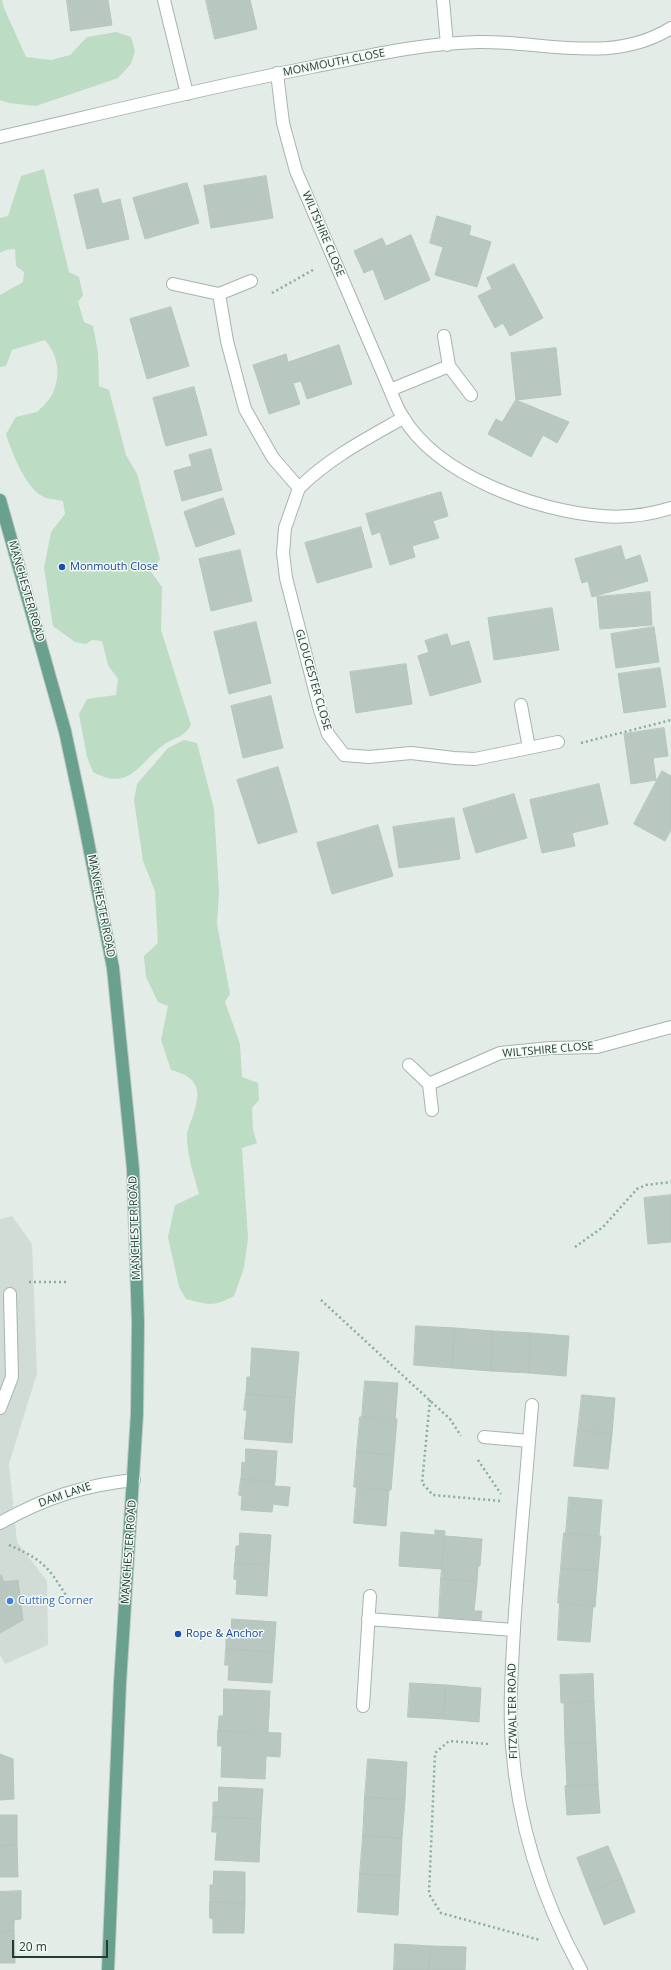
<!DOCTYPE html>
<style>
body{margin:0}
#map{position:relative;width:671px;height:1970px;overflow:hidden;background:#e3ece7;font-family:"Open Sans",sans-serif}
canvas{display:block}
.scale{position:absolute;left:12px;top:1940px;width:96px;height:18px;box-sizing:border-box;border:2px solid #233d34;border-top:0;padding-left:5px;font-size:12px;line-height:14px;white-space:nowrap;color:#233d34;-webkit-text-stroke:3px #f3f9f5;paint-order:stroke}
</style>
<div id="map">
<canvas width="671" height="1970"></canvas>
<div class="scale">20 m</div>
</div>
<script>
const ctx = document.querySelector('canvas').getContext('2d');
ctx.lineJoin = 'round';
function paint(path, color) { ctx.fillStyle = color; ctx.fill(path, 'evenodd'); }
function stroke(path, color, width, dash) { ctx.strokeStyle = color; ctx.lineWidth = width; ctx.lineCap = dash ? 'butt' : 'round'; ctx.setLineDash(dash || []); ctx.stroke(path); }
function label(font, color, halo, rows, align = 'center') {
  ctx.font = font + ' "Open Sans",sans-serif'; ctx.lineWidth = 3; ctx.setLineDash([]); ctx.textBaseline = 'middle'; ctx.strokeStyle = halo; ctx.fillStyle = color; for (const [text, x, y, turn = 0] of rows) {
    ctx.save(); ctx.translate(x, y); ctx.rotate((+turn || 0) * Math.PI / 180); ctx.textAlign = isNaN(turn) ? turn : align; if (halo) ctx.strokeText(text, 0, 0); ctx.fillText(text, 0, 0); ctx.restore();
  }
}
const built = new Path2D(`
 M 12,1216 L 32,1244 L 37,1373 L 9,1464 L 17,1542 L 47,1581 L 48,1645 L 5,1664 L 0,1655 L 0,1219 Z`);
const green = new Path2D(`
 M 0,0 L 2,0 L 4,8 L 26,57 L 51,60 L 70,55 L 87,37 L 116,32 L 131,37 L 135,51 L 131,64 L 118,78 L 36,106 L 9,103 L 0,100 Z
 M 44,169 L 69,272 L 79,277 L 83,295 L 78,302 L 84,322 L 93,326 L 98,353 L 99,386 L 109,390 L 126,455 L 137,474 L 160,559 L 151,572 L 162,587 L 161,630 L 191,725 C 183,739 173,737 162,746 C 137,766 129,791 93,772 L 87,757 L 79,714 L 87,699 L 116,695 L 118,679 L 108,665 L 102,641 L 92,640 L 86,644 L 75,642 L 53,626 L 44,568 L 51,532 L 65,514 L 63,501 C 57,499 48,500 42,496 C 26,488 11,451 6,434 L 16,417 L 37,412 C 43,406 52,398 54,390 C 61,372 57,354 45,340 L 12,350 L 6,366 L 0,367 L 0,295 L 23,282 L 24,272 L 16,266 L 15,249 L 6,250 L 0,253 L 0,218 L 8,216 L 21,176 Z
 M 184,740 L 197,743 L 214,809 L 219,892 L 217,924 L 230,994 L 225,1002 L 240,1044 L 242,1077 L 258,1083 L 259,1100 L 252,1108 L 253,1130 L 257,1143 L 242,1148 L 248,1238 L 244,1268 L 234,1296 C 213,1307 209,1305 186,1299 L 179,1287 L 168,1237 L 175,1205 L 199,1194 C 194,1175 186,1153 187,1133 C 188,1128 191,1121 193,1116 C 202,1089 198,1077 171,1070 L 161,1040 L 168,1006 L 158,1002 L 146,977 L 144,956 L 158,943 L 155,891 L 143,861 L 134,800 L 137,784 L 168,748 Z`);
const building = new Path2D(`
 M 67,0 L 108,0 L 112,25 L 71,31 Z
 M 206,0 L 250,0 L 257,29 L 215,39 Z
 M 266,176 L 273,218 L 211,228 L 204,186 Z
 M 187,183 L 199,223 L 145,239 L 133,198 Z
 M 98,189 L 102,204 L 120,199 L 129,239 L 87,249 L 74,195 Z
 M 437,216 L 471,226 L 469,235 L 491,242 L 477,287 L 435,275 L 443,247 L 430,243 Z
 M 411,235 L 430,280 L 385,300 L 373,269 L 364,273 L 354,251 L 382,238 L 386,246 Z
 M 514,264 L 543,318 L 510,336 L 503,323 L 495,328 L 478,296 L 492,289 L 487,278 Z
 M 171,307 L 189,366 L 147,379 L 130,319 Z
 M 339,345 L 352,384 L 307,399 L 301,381 L 293,383 L 300,404 L 269,414 L 253,365 L 286,354 L 288,362 Z
 M 556,348 L 561,395 L 516,400 L 511,353 Z
 M 194,387 L 207,435 L 166,446 L 153,398 Z
 M 516,400 L 569,422 L 557,443 L 543,435 L 531,457 L 488,434 L 496,419 L 502,422 Z
 M 211,449 L 222,490 L 182,501 L 174,471 L 192,466 L 189,455 Z
 M 441,492 L 448,516 L 433,521 L 439,538 L 412,546 L 415,557 L 390,565 L 380,532 L 372,535 L 366,514 Z
 M 223,498 L 235,534 L 196,547 L 184,512 Z
 M 361,527 L 372,567 L 317,583 L 305,543 Z
 M 621,546 L 625,560 L 640,555 L 648,581 L 592,597 L 588,581 L 582,583 L 575,559 Z
 M 240,550 L 252,601 L 211,611 L 199,559 Z
 M 650,592 L 652,625 L 600,629 L 597,597 Z
 M 552,608 L 559,650 L 494,660 L 488,618 Z
 M 256,622 L 271,683 L 229,694 L 214,632 Z
 M 654,627 L 659,662 L 616,668 L 611,634 Z
 M 447,634 L 451,646 L 469,641 L 481,682 L 430,696 L 418,656 L 429,652 L 425,641 Z
 M 406,664 L 412,704 L 356,713 L 350,672 Z
 M 660,668 L 666,707 L 624,713 L 618,674 Z
 M 271,696 L 283,748 L 243,758 L 231,706 Z
 M 664,728 L 668,756 L 653,758 L 656,780 L 631,784 L 624,734 Z
 M 278,767 L 297,832 L 258,844 L 237,780 Z
 M 662,771 L 671,776 L 671,830 L 665,841 L 634,824 Z
 M 599,784 L 608,824 L 572,833 L 575,846 L 542,853 L 530,800 Z
 M 514,794 L 527,838 L 476,853 L 463,809 Z
 M 454,818 L 460,859 L 399,868 L 393,827 Z
 M 378,825 L 393,876 L 332,894 L 317,843 Z
 M 671,1195 L 671,1242 L 648,1244 L 644,1198 Z
 M 416,1326 L 455,1328 L 452,1368 L 414,1365 Z
 M 455,1328 L 493,1331 L 491,1371 L 452,1368 Z
 M 493,1331 L 531,1333 L 529,1373 L 491,1371 Z
 M 531,1333 L 569,1336 L 566,1376 L 529,1373 Z
 M 252,1348 L 299,1352 L 295,1398 L 246,1394 L 247,1377 L 250,1377 Z
 M 365,1381 L 398,1383 L 395,1420 L 362,1417 Z
 M 246,1394 L 295,1398 L 292,1443 L 244,1439 L 247,1411 L 244,1410 Z
 M 582,1395 L 615,1398 L 612,1434 L 578,1430 Z
 M 360,1417 L 397,1419 L 394,1455 L 357,1452 Z
 M 578,1430 L 612,1434 L 608,1469 L 574,1466 Z
 M 246,1449 L 277,1451 L 275,1482 L 241,1479 L 242,1462 L 245,1463 Z
 M 357,1452 L 394,1455 L 391,1490 L 354,1487 Z
 M 241,1479 L 275,1482 L 274,1486 L 290,1487 L 288,1506 L 273,1504 L 272,1512 L 241,1510 L 242,1496 L 239,1495 Z
 M 357,1487 L 389,1490 L 386,1526 L 354,1523 Z
 M 569,1497 L 602,1500 L 599,1536 L 566,1533 Z
 M 435,1530 L 445,1531 L 442,1569 L 399,1566 L 401,1532 L 435,1535 Z
 M 240,1533 L 271,1535 L 269,1565 L 235,1563 L 236,1546 L 239,1546 Z
 M 564,1533 L 601,1536 L 598,1571 L 561,1568 Z
 M 445,1536 L 482,1539 L 480,1566 L 478,1566 L 477,1582 L 441,1579 Z
 M 235,1563 L 269,1565 L 267,1596 L 236,1594 L 237,1580 L 234,1579 Z
 M 561,1568 L 598,1571 L 595,1607 L 558,1603 Z
 M 1,1575 L 4,1582 L 18,1580 L 23,1620 L 0,1633 Z
 M 441,1579 L 477,1582 L 474,1611 L 482,1611 L 481,1620 L 439,1617 Z
 M 560,1604 L 593,1606 L 590,1642 L 558,1640 Z
 M 232,1619 L 276,1622 L 274,1652 L 226,1649 L 226,1634 L 231,1634 Z
 M 226,1649 L 274,1652 L 272,1683 L 228,1680 L 229,1665 L 225,1665 Z
 M 593,1674 L 594,1702 L 561,1703 L 560,1675 Z
 M 410,1683 L 446,1685 L 444,1719 L 408,1717 Z
 M 446,1685 L 481,1688 L 479,1722 L 444,1719 Z
 M 224,1689 L 270,1691 L 268,1732 L 218,1731 L 219,1716 L 223,1716 Z
 M 594,1702 L 596,1743 L 565,1744 L 564,1703 Z
 M 218,1731 L 281,1733 L 280,1757 L 266,1756 L 265,1779 L 221,1777 L 222,1746 L 218,1746 Z
 M 596,1743 L 598,1785 L 567,1786 L 565,1744 Z
 M 0,1754 L 13,1759 L 14,1799 L 0,1800 Z
 M 368,1759 L 407,1762 L 405,1800 L 365,1797 Z
 M 598,1785 L 600,1813 L 567,1815 L 565,1786 Z
 M 219,1787 L 263,1789 L 261,1819 L 213,1817 L 213,1802 L 218,1802 Z
 M 365,1797 L 405,1800 L 402,1838 L 363,1836 Z
 M 0,1815 L 17,1815 L 17,1845 L 0,1846 Z
 M 213,1817 L 261,1819 L 259,1862 L 215,1860 L 217,1832 L 212,1832 Z
 M 363,1836 L 402,1838 L 400,1876 L 360,1874 Z
 M 17,1845 L 18,1877 L 0,1877 L 0,1846 Z
 M 608,1846 L 622,1879 L 590,1891 L 577,1858 Z
 M 214,1871 L 245,1872 L 245,1903 L 210,1902 L 210,1885 L 213,1885 Z
 M 360,1874 L 400,1876 L 398,1915 L 358,1912 Z
 M 622,1879 L 635,1912 L 604,1925 L 590,1891 Z
 M 21,1891 L 21,1919 L 14,1920 L 14,1931 L 0,1932 L 0,1892 Z
 M 210,1902 L 245,1903 L 244,1933 L 213,1933 L 213,1919 L 210,1918 Z
 M 14,1931 L 15,1963 L 0,1963 L 0,1932 Z
 M 395,1944 L 431,1946 L 429,1970 L 394,1970 Z
 M 431,1946 L 466,1947 L 465,1970 L 429,1970 Z`);
const path = new Path2D(`
 M 272,293 L 313,270
 M 581,743 L 671,720
 M 575,1247 L 603,1227 L 637,1189 L 646,1185 L 671,1182
 M 29,1282 L 67,1282
 M 321,1300 L 450,1419 L 461,1436
 M 430,1400 L 422,1483 L 433,1495 L 501,1501
 M 478,1460 L 501,1494
 M 9,1545 C 25,1552 40,1559 51,1573 C 59,1583 64,1594 73,1604
 M 488,1744 L 449,1741 L 435,1753 L 429,1894 L 441,1913 L 540,1940`);
const lane = new Path2D(`
 M 0,1408 L 12,1377 L 10,1294
 M 368,1619 L 514,1630
 M 363,1706 L 370,1596`);
const street = new Path2D(`
 M 164,0 L 187,94
 M 443,0 L 447,45
 M 277,73 L 283,123 L 296,171 L 390,390 C 394,399 397,409 403,417 C 438,476 537,511 602,516 C 625,518 649,515 671,508
 M 0,137 C 104,113 208,87 312,67 C 367,56 423,43 479,42 C 544,41 612,65 671,28
 M 173,284 L 219,294 L 251,281
 M 219,294 L 227,341 L 245,409 L 273,458 L 299,488 L 285,528 L 283,553 L 286,578 L 320,710 L 328,734 L 344,755 L 369,757 L 411,753 L 454,758 L 475,759 L 558,742
 M 444,336 L 449,366 L 471,395
 M 390,390 L 449,366
 M 299,488 C 329,458 366,439 403,418
 M 521,705 L 529,748
 M 409,1065 L 429,1084 L 432,1110
 M 429,1084 L 500,1053 L 550,1048 L 597,1047 L 671,1027
 M 484,1437 L 529,1441 L 532,1405
 M 529,1441 C 524,1503 518,1566 514,1628 C 512,1667 509,1707 512,1746 C 518,1825 543,1901 581,1970`);
const secondary = new Path2D(`
 M 0,1523 C 44,1498 84,1485 134,1480`);
const primary = new Path2D(`
 M 0,500 L 65,731 L 82,811 L 113,968 L 133,1169 L 138,1323 L 137,1414 L 120,1683 L 108,1970`);
const markers = [
 [62,567,4,"#1a4fb4"],
 [10,1601,4,"#3f7fe0"],
 [178,1634,4,"#1a4fb4"]
];
const streetNames = [
 ["MONMOUTH CLOSE",334,63,-11],
 ["WILTSHIRE CLOSE",323,234,67],
 ["MANCHESTER ROAD",26,591,74],
 ["GLOUCESTER CLOSE",313,680,74],
 ["MANCHESTER ROAD",101,906,79],
 ["WILTSHIRE CLOSE",548,1050,-5],
 ["MANCHESTER ROAD",135,1228,-92],
 ["DAM LANE",65,1495,-19],
 ["MANCHESTER ROAD",129,1552,-86],
 ["FITZWALTER ROAD",513,1711,-91]
];
const transitNames = [
 ["Monmouth Close",70,567],
 ["Rope & Anchor",186,1634]
];
const shopNames = [
 ["Cutting Corner",18,1601]
];
paint(built, '#d1dcd6');
paint(green, '#bcdcc3');
paint(building, '#b8c7c0');
stroke(building, '#b5c5be', 1);
stroke(lane, '#a6b4ae', 14);
stroke(street, '#a6b4ae', 14);
stroke(secondary, '#a1b7ae', 14);
stroke(primary, '#c1c9c6', 14);
stroke(path, '#84ae9e', 2.5, [2, 3]);
stroke(lane, '#fff', 12);
stroke(street, '#fff', 12);
stroke(secondary, '#fff', 12);
stroke(primary, '#69a08e', 12);
for (const [x, y, r, color] of markers) { const dot = new Path2D(); dot.arc(x, y, r, 0, 2 * Math.PI); ctx.fillStyle = color; ctx.fill(dot); stroke(dot, '#f3f9f5', 1.5); }
label('11px', '#233d34', '#f3f9f5', streetNames);
label('11px', '#164399', '#f3f9f5', transitNames, 'left');
label('11px', '#366cbe', '#f3f9f5', shopNames, 'left');
</script>
